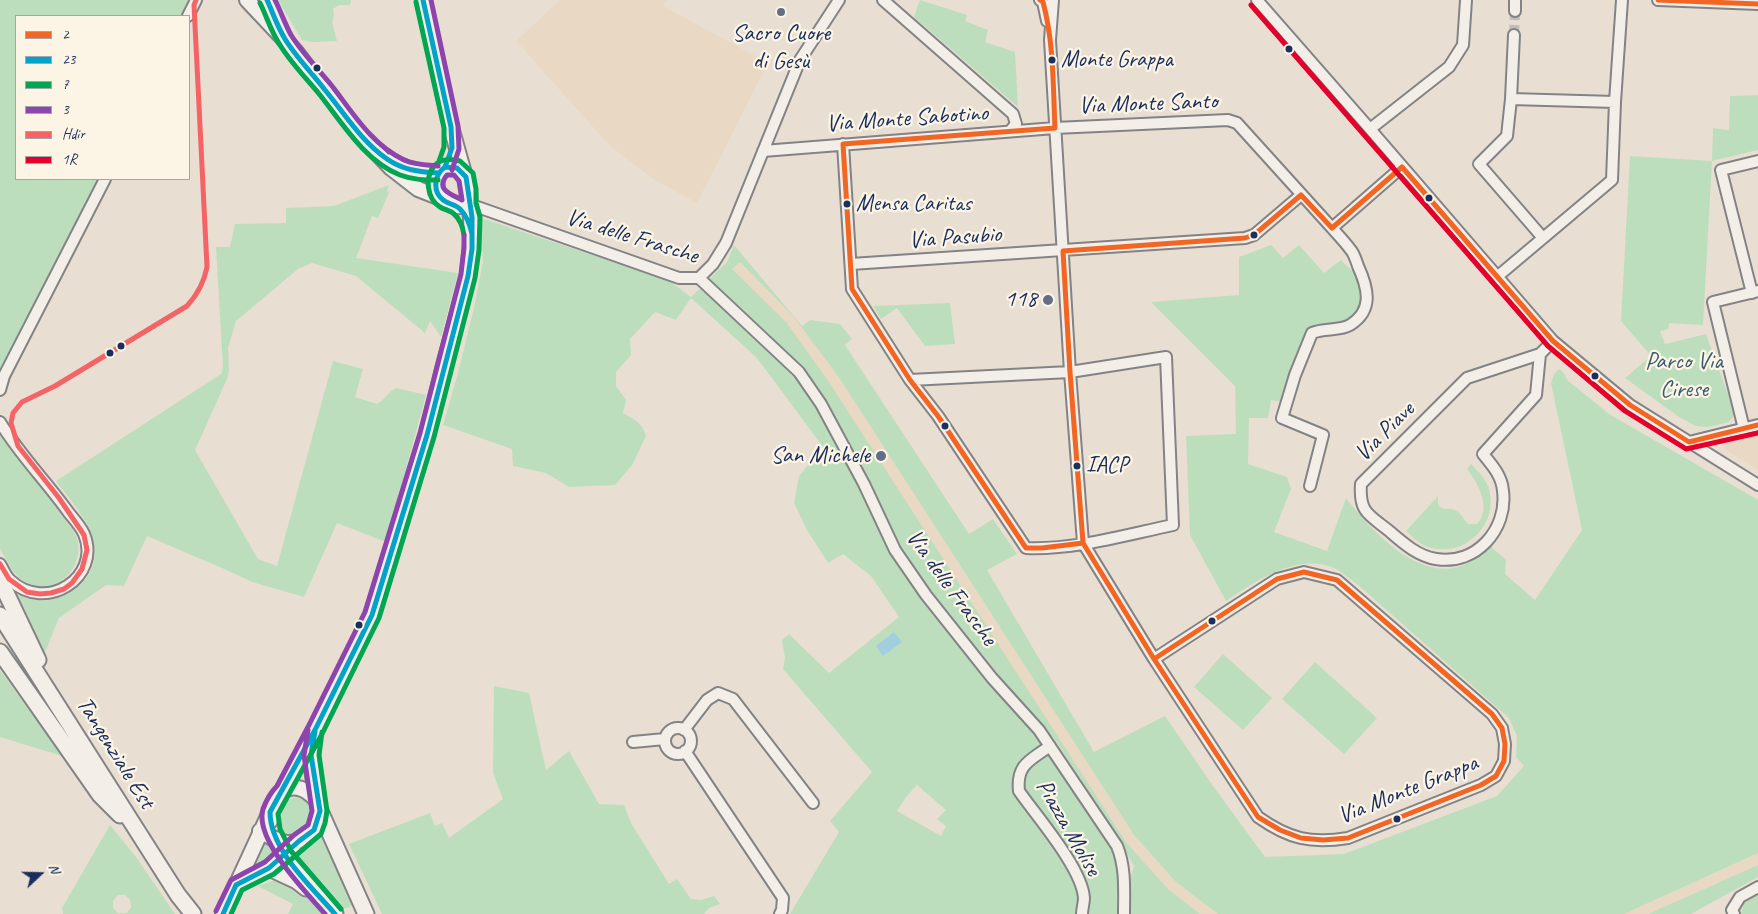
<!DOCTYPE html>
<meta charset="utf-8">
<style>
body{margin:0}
#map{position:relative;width:1758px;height:914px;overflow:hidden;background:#e8dfd2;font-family:Caveat,sans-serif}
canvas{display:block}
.legend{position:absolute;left:15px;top:15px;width:175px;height:165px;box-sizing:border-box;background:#fcf5e5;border:1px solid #a2a6af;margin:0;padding:6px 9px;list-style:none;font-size:15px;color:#1b2f5e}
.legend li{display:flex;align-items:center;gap:10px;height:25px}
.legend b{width:25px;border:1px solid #a2a6af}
.north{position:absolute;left:15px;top:849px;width:50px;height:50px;-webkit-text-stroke:4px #fcf5e5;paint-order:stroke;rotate:69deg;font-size:14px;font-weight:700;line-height:20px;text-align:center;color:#1b2f5e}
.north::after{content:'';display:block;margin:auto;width:18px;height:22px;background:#1b2f5e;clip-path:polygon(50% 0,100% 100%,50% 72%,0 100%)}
</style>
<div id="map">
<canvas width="1758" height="914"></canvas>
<ul class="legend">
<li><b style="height:6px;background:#f26522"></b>2</li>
<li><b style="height:6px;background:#01a3c8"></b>23</li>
<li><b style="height:6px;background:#00a651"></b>7</li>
<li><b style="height:6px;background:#8e44ad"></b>3</li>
<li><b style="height:6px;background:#f46366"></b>Hdir</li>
<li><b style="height:6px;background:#e4002b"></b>1R</li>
</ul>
<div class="north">N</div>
</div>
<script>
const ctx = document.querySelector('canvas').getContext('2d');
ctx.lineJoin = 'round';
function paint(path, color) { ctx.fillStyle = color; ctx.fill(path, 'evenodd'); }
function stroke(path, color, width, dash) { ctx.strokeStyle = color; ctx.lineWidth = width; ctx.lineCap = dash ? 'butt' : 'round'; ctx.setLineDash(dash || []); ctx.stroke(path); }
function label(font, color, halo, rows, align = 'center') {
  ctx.font = font + ' Caveat,sans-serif'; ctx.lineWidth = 4.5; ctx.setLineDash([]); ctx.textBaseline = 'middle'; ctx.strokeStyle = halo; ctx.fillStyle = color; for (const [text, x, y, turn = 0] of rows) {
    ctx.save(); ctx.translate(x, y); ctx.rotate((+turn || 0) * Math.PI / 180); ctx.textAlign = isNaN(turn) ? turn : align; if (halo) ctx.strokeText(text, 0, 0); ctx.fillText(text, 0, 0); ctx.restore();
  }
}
const built = new Path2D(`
 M 560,0 L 666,0 L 663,6 L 768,63 L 697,203 L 655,180 L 610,146 L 516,41 Z
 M 740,262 L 793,316 L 838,376 L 1134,835 L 1175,881 L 1218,914 L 1200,914 L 1168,889 L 1126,842 L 1033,700 L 732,269 Z
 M 1758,433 L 1758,470 L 1728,451 L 1725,447 L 1726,443 L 1731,440 Z
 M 1758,853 L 1758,865 L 1648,914 L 1624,914 Z`);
const green = new Path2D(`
 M 0,0 L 190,0 L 182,16 L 16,16 L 16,179 L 99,179 L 0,371 Z
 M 278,0 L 351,0 L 350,5 L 339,5 L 333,9 L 334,16 L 332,22 L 337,41 L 312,42 L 302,40 Z
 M 920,0 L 967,15 L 965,21 L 988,30 L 985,42 L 1015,52 L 1018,107 L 914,17 Z
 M 1758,95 L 1758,150 L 1712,161 L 1703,325 L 1669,323 L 1668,329 L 1660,331 L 1665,344 L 1706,334 L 1735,414 L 1729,422 L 1708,427 L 1696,426 L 1679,417 L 1625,378 L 1651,356 L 1621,321 L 1630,156 L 1712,161 L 1713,128 L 1729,130 L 1730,96 Z
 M 389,185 L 387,191 L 389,193 L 378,218 L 372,216 L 356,258 L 458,273 L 441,337 L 430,321 L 425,333 L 356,276 L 312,263 L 298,269 L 236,321 L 228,348 L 229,370 L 227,379 L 195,450 L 258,559 L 277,566 L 333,361 L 363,369 L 355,397 L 377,404 C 385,400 388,391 396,388 L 426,395 L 386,542 L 337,523 L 304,597 L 252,582 L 222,568 L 147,536 L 124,586 L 106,585 L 59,618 L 44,655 L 34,631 L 10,588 C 15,591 20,596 26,598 C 60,609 101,581 94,544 C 89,520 70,500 56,481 L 221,374 L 223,367 L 216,247 L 230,247 L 235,224 L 286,223 L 286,208 L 334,206 Z
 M 481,218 L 668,280 L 691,297 L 727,262 L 734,245 L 802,326 L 810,320 L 840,324 L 852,339 L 845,345 L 969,534 L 993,519 L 1017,554 L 987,570 L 1094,752 L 1165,716 L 1213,786 L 1265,857 L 1344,854 L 1497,796 L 1524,766 L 1516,757 L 1517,736 L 1509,718 L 1357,584 C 1351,580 1344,574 1338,570 C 1300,550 1256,581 1226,601 L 1190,535 L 1186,436 L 1236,434 L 1235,386 L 1151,302 L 1239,295 L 1239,257 L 1271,245 L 1283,258 L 1299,245 L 1324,273 L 1341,260 C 1346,266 1354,271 1357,278 C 1367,294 1359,316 1341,323 C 1332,327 1320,326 1310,327 L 1283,402 L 1271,400 L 1268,418 L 1249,418 L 1248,464 L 1287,477 L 1291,489 L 1274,532 L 1327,551 L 1346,498 C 1369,528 1415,579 1458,567 C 1471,563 1481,556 1491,547 L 1506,560 L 1505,574 L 1535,600 L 1582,530 L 1551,383 L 1554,374 L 1559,369 L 1564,373 L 1567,380 L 1609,414 L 1758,500 L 1758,853 L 1624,914 L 1218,914 L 1175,881 L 1134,835 L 838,376 L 793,316 L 740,262 L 732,269 L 786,322 L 829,382 L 1126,842 L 1168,889 L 1200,914 L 1128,914 L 1127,889 L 1134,866 L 1101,810 L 1053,737 L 1041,738 L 1112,847 L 1117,860 L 1117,914 L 790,914 L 839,832 L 830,821 L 872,772 L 783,669 L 785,658 L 782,640 L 789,634 L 829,673 L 899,617 L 871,576 L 843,554 L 828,563 L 807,530 L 794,503 L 799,476 L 823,447 L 757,358 L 691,298 L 676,320 L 655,312 L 630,339 L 631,355 L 616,372 L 616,386 L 626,400 L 623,413 C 634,419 642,422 646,436 L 632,465 L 615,485 L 569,487 L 546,473 L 513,466 L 512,449 L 443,425 L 458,373 L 474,308 L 483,261 ZM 917,785 L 946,810 L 937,819 L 946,826 L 941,836 L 897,811 L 906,797 Z
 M 950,303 L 955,344 L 925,346 L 897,308 L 881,319 L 873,306 Z
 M 0,433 C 5,442 13,449 19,457 C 33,476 48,496 62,515 C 66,522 74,530 77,538 C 86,570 51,601 22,580 C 12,573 6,559 0,549 Z
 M 1471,464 C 1478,471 1484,477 1488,486 C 1501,523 1465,559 1428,547 C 1419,544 1413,537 1406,531 L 1438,496 C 1436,515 1449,505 1457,511 C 1462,514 1464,520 1468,524 L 1477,524 C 1492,508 1478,483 1467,469 Z
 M 1223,654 L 1272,698 L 1243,730 L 1194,687 Z
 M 1315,662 L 1377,718 L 1344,754 L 1282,699 Z
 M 0,670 L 62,756 L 0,737 Z
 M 494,686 L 529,693 L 546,770 L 569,751 L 599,804 L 624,805 L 631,823 L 669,884 L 677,879 L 691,899 L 701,900 L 714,896 L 720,904 L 709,908 L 704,914 L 382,914 L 349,844 L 430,813 L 435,826 L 442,823 L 449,838 L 503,799 L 493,773 Z
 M 297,797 L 307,801 C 311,810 311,818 305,826 C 285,857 258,805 297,797 Z
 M 110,825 L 136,857 L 175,914 L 63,914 L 62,908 ZM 118,895 L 125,895 L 130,900 L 131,908 L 126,913 L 118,913 L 113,908 L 113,901 Z
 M 322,825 L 354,904 L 348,908 L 336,908 L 295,857 L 297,850 L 303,846 Z
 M 267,842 L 272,844 L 277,852 L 271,861 L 250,870 L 261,844 Z
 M 1758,865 L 1758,877 L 1691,914 L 1648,914 Z
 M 272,881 C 295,882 310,899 325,914 L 288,914 L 293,904 L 258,886 Z
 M 1758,894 L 1758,914 L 1741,914 L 1744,903 Z`);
const water = new Path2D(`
 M 894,632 L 902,642 L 883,656 L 876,646 Z`);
const streetTunnel = new Path2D(`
 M 1514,35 L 1515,11`);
const street = new Path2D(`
 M 883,0 L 1013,114 L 1016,124 L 1010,131
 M 1040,0 L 1043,2 L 1047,21
 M 1053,0 L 1050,40 L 1070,372 L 1083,543 L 1154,659 L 1258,817 C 1289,839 1311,844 1348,838 L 1481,785 L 1496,776 L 1504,761 L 1505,744 L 1502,728 L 1492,714 L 1337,580 L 1304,572 L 1277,579 L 1154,659
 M 1257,0 L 1370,129 L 1553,341 L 1630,405 L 1758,485
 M 1658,0 L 1758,4
 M 1515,11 L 1515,0
 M 188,16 L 196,0
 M 1514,35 L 1511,99 L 1507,136 L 1479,164 L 1543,238
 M 1511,99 L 1615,102
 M 1370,129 L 1449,67 L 1463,45 L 1466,0
 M 843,144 L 852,289 L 910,380 L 938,416 L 1026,548 C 1075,550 1125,535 1173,525 L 1166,357 L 1070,372 L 910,380
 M 763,151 L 1055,128 L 1228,120 L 1237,123 L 1332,228 L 1402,167
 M 469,204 L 679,278 L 699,278 L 799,372 L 821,404 L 864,484 L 895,550 L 926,595 L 961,639 L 992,678 L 1039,730 L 1117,846 C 1126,868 1124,891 1124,914
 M 851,264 L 1245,238 L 1254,235 L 1301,195
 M 1498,276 L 1612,180 L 1615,102 L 1622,0
 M 699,278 L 713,264 L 726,243 L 800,60 L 839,0
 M 1752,293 L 1721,170 L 1758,161
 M 1540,354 L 1536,395 L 1483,454 C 1492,465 1502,476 1503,491 C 1508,529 1476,566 1436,559 C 1417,556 1402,542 1388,530 C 1368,514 1359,512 1361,484 L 1467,378 L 1540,354 L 1553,341
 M 0,390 L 4,376 L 105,179
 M 0,422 C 19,454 47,482 69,513 C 74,519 81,527 84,534 C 102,577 46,614 10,580 C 6,576 3,569 0,564
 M 1744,429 L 1713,302 L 1758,291
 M 1689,442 L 1758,425
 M 1310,486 L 1323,435 L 1282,418 L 1295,375 L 1312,333 C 1324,328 1340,331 1350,325 C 1374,310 1368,288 1358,266 C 1356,260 1354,253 1350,249 C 1344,241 1338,235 1332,228
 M665 741a13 13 0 1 1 26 0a13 13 0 1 1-26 0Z
 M 684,730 L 707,700 L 718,693 L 733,699 L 813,803
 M 633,742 L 665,739
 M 1050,746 C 1031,760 1016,764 1019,791 C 1037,817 1082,868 1084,898 C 1084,903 1082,909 1082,914
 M 685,751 L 783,898 L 782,910 L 780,914
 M 1734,914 L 1732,910 L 1740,897 L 1758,887`);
const secondary = new Path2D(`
 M 247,0 L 296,52 L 358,133 L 391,168 L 418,189 L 441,198
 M 267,0 L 282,32
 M 391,161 L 417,173 L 438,173
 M 466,177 L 457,168 L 445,167 L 438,173 C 431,193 448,213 469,204
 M 283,790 L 315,730 L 372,615 L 427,435 L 444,365 L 468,276 L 472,234 L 469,191 L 451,127 L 423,0
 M 270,821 C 270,790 296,774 318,802
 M 260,831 C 268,835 279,843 288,843 C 304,843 318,830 319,814 C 320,802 315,788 313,776 C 311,763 312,751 314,738
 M 236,885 L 269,868 L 293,847
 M 223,914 L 270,812`);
const primary = new Path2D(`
 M 0,580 L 38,660
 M 0,615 L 178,895 L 193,914
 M 0,652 L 100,795 L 120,815
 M 320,811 L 366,914
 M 278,840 L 285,855 L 335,914
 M 269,868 L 297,881 L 306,888`);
const bus1 = new Path2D(`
 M 1040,0 L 1043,2 C 1054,43 1053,86 1055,128 L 843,144 L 852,289 L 910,380 L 938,416 L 1026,548 L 1042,548 L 1083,543
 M 1658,0 L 1758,4
 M 1304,572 L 1337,580 L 1492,714 L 1502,728 L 1505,744 L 1504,761 L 1496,776 L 1481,785 L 1348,838 L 1323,840 L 1301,838 L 1280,830 L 1258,817 L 1154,659 L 1277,579 Z
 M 1154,659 L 1083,543 L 1070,372 L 1063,251 L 1245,238 L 1254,235 L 1301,195 L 1332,228 L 1402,167 L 1553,341 L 1630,405 L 1689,442 L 1758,425`);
const bus2 = new Path2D(`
 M 267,0 C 273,13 277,26 285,39 C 296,57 312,73 325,90 C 345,114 361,141 387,159 C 403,170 419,172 438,173
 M 423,0 L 451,127 L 452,148 L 445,167
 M 445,167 L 457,168 L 466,177 L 472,217 L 472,234 C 470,225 466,215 460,209 C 455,204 447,204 442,199 C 432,190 435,174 445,167 Z
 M 223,914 L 236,885 L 269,868 L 299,841 L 314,830 L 320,811 L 311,755 L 315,731
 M 335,914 C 312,887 270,850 270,812 L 315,730 L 372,615 L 427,435 L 468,276 L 472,249 L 472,234`);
const bus3 = new Path2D(`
 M 416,2 L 444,128 L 444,147 L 438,164
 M 260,3 C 267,17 271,32 280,45 C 291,63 306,78 320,95 C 343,124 365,161 400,175 C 413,180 425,180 438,180
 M 341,909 L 291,851 L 280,829 L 278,814 L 322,734 L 379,618 L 434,437 L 475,278 L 479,250 L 480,217 L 476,203 L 476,189 L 473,173 L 460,161 C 451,159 442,158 435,165 C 424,177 427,199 440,207 C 445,210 450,210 454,214 C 460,219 463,228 464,235
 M 231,914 L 242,890 L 274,874 L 321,834 L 325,823 L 327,811 L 319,755 L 322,732`);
const bus4 = new Path2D(`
 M 275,0 C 281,12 285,24 291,35 C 303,54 318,69 332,86 C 353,113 372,145 404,160 C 415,165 427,165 438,166
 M 431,0 L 458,126 L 459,149 L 452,170
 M 447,175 L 454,175 L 459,181 L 462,200 C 451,194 435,190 447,175 Z
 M 216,911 L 231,880 L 265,862 L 294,835 L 308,825 L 312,811 L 304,755 L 308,730
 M 325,914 C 306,892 254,840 263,809 C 266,801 271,792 277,786 L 308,727 L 365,612 L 420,433 L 461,274 L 464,248 L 464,235`);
const bus5 = new Path2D(`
 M 0,564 L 9,579 L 27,592 L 40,594 L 51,593 L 64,589 L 72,583 L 82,569 L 87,550 L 84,535 L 59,498 L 18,446 L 11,423 L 13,413 L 22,402 L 55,386 L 187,306 C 198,294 204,283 207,267 L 194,5 L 196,0`);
const bus6 = new Path2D(`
 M 1251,5 L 1548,346 L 1625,411 L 1686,449 L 1758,433`);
const markers = [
 [781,12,5,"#636d87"],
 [1289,49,4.5,"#1b2f5e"],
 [1052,60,4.5,"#1b2f5e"],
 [317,68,4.5,"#1b2f5e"],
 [1429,198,4.5,"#1b2f5e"],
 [847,204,4.5,"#1b2f5e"],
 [1254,235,4.5,"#1b2f5e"],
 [1048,300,6,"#636d87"],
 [121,346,4.5,"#1b2f5e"],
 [110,353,4.5,"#1b2f5e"],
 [1595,376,4.5,"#1b2f5e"],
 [945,426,4.5,"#1b2f5e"],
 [881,456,6,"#636d87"],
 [1077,466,4.5,"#1b2f5e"],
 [1212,621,4.5,"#1b2f5e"],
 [359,625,4.5,"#1b2f5e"],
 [1397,819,4.5,"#1b2f5e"]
];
const busNames = [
 ["Monte Grappa",1061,60],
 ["Mensa Caritas",856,204],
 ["IACP",1086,466]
];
const poiNames = [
 ["Sacro Cuore",781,34,"center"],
 ["di Gesù",781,62,"center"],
 ["118",1037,300],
 ["San Michele",870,456]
];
const streetNames = [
 ["Via Monte Santo",1148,104,-2],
 ["Via Monte Sabotino",907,119,-4],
 ["Via delle Frasche",632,237,17],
 ["Via Pasubio",955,238,-4],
 ["Via Piave",1385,432,-45],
 ["Via delle Frasche",951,588,54],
 ["Tangenziale Est",115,753,58],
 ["Via Monte Grappa",1408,790,-22],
 ["Piazza Molise",1068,828,60]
];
const parkNames = [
 ["Parco Via",1684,362],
 ["Cirese",1684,390]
];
paint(built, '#e9d8c3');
paint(green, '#bddebc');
paint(water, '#a3cee0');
stroke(streetTunnel, '#bfbcbb', 10, [10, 5]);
stroke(street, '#838386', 14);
stroke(secondary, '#838386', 18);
stroke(primary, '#838386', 19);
stroke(street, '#f3efe8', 10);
stroke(secondary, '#f3efe8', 14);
stroke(primary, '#f3efe8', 15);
stroke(bus1, '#f26522', 5);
stroke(bus2, '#01a3c8', 5);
stroke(bus3, '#00a651', 5);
stroke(bus4, '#8e44ad', 5);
stroke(bus5, '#f46366', 5);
stroke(bus6, '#e4002b', 5);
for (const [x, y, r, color] of markers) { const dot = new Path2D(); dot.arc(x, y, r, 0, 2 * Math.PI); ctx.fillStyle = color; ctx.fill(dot); stroke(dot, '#fcf5e5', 2); }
label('23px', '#1b2f5e', '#fcf5e5', busNames, 'left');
label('24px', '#1b2f5e', '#fcf5e5', poiNames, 'right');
label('24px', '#1b2f5e', '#fcf5e5', streetNames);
label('24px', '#3b5b71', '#fcf5e5', parkNames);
</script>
